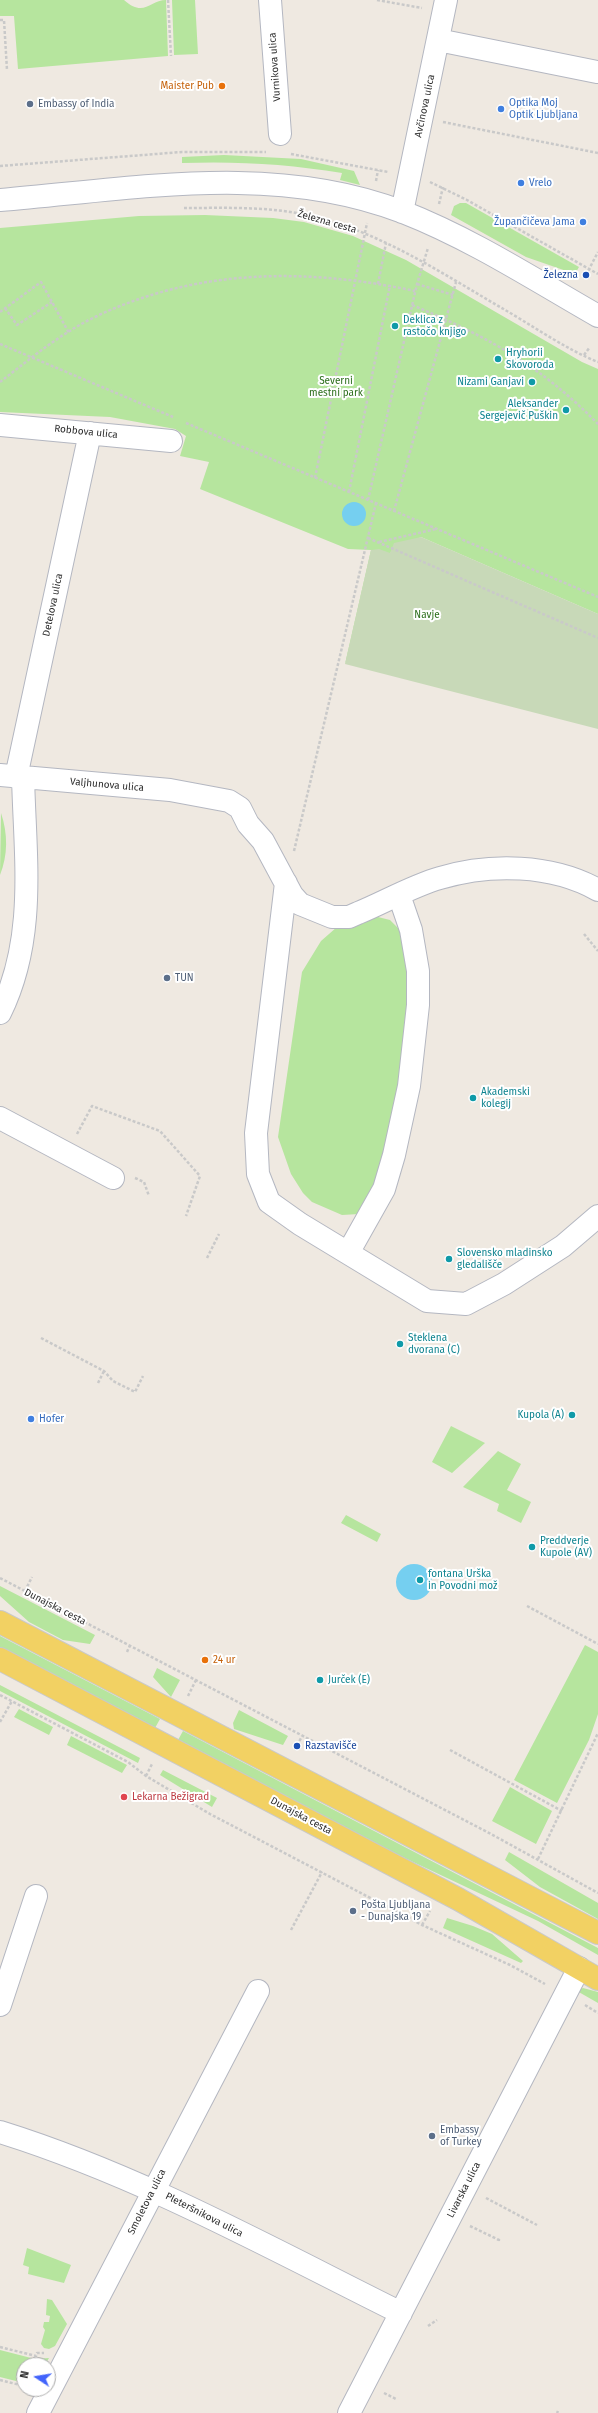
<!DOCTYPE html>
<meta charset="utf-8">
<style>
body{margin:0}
#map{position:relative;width:598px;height:2413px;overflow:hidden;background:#efe9e1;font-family:"Fira Sans",sans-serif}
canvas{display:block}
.north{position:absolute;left:16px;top:2357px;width:40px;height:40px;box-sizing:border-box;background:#fff;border:1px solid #ababab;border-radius:50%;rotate:282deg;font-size:11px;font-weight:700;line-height:16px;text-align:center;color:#2e2e2e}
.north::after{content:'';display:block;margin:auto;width:14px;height:18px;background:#4264fb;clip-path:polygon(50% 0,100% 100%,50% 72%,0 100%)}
</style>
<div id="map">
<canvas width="598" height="2413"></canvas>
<div class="north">N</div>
</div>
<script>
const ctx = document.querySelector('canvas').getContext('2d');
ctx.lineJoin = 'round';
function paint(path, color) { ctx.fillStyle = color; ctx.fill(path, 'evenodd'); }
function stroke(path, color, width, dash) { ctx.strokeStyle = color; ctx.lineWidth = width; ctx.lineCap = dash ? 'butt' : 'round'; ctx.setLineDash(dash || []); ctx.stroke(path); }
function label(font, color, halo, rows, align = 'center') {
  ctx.font = font + ' "Fira Sans",sans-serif'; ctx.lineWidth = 4; ctx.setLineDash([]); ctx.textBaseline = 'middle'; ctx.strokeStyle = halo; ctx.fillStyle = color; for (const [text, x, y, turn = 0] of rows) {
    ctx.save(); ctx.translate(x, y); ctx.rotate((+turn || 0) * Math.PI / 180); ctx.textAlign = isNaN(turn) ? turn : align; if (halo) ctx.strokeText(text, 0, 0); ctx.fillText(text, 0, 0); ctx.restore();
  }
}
const green = new Path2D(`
 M 0,0 L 124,0 C 144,18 150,0 166,0 L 168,56 L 18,69 L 14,16 L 0,16 Z
 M 172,0 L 195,0 L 198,54 L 174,55 Z
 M 224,155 L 301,159 L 354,171 L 360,185 L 340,180 L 342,173 C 288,164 237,161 182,163 L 182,157 Z
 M 460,203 L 466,203 L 579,267 L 575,274 L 526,257 L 451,215 L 454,206 Z
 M 205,215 L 273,218 L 304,222 L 353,236 L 406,260 L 582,362 L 598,369 L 598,614 L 421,537 L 390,553 L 345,664 L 371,550 L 348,549 L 200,489 L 209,462 L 180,456 L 186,436 L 175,429 L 110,417 L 0,412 L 0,228 L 139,216 Z
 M 1,813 C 8,834 8,855 0,875 Z
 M 374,916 L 390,920 L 403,933 L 410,975 L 401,1082 L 381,1178 L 359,1214 L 342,1215 L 312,1202 L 303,1193 L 291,1174 L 278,1137 L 302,972 L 321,941 L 337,927 Z
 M 451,1426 L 485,1443 L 452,1473 L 432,1462 Z
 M 498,1451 L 521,1464 L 507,1490 L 531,1502 L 521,1523 L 497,1511 L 499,1504 L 463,1487 Z
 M 346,1515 L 381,1534 L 377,1542 L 341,1523 Z
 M 0,1586 L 95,1635 L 90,1644 L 63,1640 L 29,1622 L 0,1596 Z
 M 0,1636 L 160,1719 L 155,1728 L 0,1647 Z
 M 585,1645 L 598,1652 L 598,1714 L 589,1740 L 557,1803 L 514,1780 Z
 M 157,1668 L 180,1680 L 171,1697 L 153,1677 Z
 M 0,1685 L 140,1758 L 138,1763 L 0,1691 Z
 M 19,1709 L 53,1727 L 49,1735 L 14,1717 Z
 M 239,1710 L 288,1736 L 283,1745 L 234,1729 L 233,1723 Z
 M 183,1731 L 598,1948 L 598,1955 L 538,1921 L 392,1852 L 178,1740 Z
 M 71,1736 L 127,1765 L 122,1773 L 67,1745 Z
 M 163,1770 L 217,1798 L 212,1807 L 160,1775 Z
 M 510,1787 L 552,1811 L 536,1844 L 492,1821 Z
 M 509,1852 L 598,1903 L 598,1919 L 540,1887 L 505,1860 Z
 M 447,1918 L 473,1926 L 492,1934 L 523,1961 L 521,1963 L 443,1928 Z
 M 583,1988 L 598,1992 L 598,2003 L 577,1991 Z
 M 27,2248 L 71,2265 L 64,2283 L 28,2274 L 29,2267 L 23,2265 Z
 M 47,2299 L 52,2300 L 67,2324 L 55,2346 L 49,2349 L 44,2348 L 41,2344 L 45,2330 L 43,2327 L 44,2322 L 49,2322 L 50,2316 L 46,2315 Z
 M 0,2350 L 35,2359 L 49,2358 L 45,2365 L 24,2365 L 24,2383 L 0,2377 Z`);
const cemetery = new Path2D(`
 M 421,537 L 598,614 L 598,729 L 345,664 L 371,550 L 379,549 L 390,553 L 394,543 Z`);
const water = new Path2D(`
 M342 514a12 12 0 1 1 24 0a12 12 0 1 1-24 0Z
 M396 1582a18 18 0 1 1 36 0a18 18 0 1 1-36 0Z`);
const path = new Path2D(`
 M 168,0 L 171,56
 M 377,0 L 422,8
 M 0,20 L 4,20 L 7,70
 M 443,122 L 598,153
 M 291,154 L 388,172
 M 0,166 L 182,152 L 266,152
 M 376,181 L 378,170
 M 430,182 L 467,200 L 598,274
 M 439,204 L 443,187
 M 184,208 C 225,208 270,206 311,216 C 380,232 440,272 500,307 C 530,324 567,350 598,362
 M 586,275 L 598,252
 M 378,284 L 386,243
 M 417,284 L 453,295
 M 412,305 C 488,337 540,365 598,424
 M 5,308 L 17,325 L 52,302
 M 0,312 L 41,282 L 69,333
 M 0,344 L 173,417
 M 584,355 L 590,347
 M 0,382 C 30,359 61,333 95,317 C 197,268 307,268 415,291
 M 186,423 L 598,597
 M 315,478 L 367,223
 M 349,492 L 390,285
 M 368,500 L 417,284 L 428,248
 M 394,511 L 456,282
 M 368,538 L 598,638
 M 379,542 L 436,529
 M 294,851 L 376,503
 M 584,934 L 598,951
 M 77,1134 L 92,1106 L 160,1131 L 200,1176 L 186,1216
 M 135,1178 L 144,1182 L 149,1196
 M 207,1258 L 219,1234
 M 41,1338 L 104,1371 L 113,1381 L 135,1392 L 143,1376
 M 98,1383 L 104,1371
 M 0,1578 L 491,1834 L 598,1893
 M 25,1591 L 32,1577
 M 527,1606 L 598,1644
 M 127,1652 L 130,1645
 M 0,1695 L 128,1762 L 146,1776 L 210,1814 L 422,1925 L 510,1965 L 545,1984
 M 188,1696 L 196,1680
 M 0,1722 L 12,1701
 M 295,1750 L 302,1736
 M 450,1750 L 562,1811
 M 146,1776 L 152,1764
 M 538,1859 L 598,1733
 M 422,1925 L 430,1911
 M 291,1930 L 322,1872
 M 585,2005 L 598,2013
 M 486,2198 L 537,2225
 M 470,2226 L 499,2240 L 498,2242
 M 428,2326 L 437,2320
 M 0,2347 L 36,2356 L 37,2353 L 44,2353
 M 0,2380 L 24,2386
 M 384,2393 L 396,2399
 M 557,2413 L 558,2411`);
const minor = new Path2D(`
 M 270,0 L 280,134
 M 438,40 L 597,72
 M 0,200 C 134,189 274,162 403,212 C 472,239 535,280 598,316
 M 402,212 L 446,0
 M 0,425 L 171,441
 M 0,775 L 170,790 L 229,801 L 240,808 L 248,824 L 263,841 L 292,895 L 300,904 L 332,917 L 349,917 L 358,913 C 385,902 412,886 440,878 C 490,863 552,864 598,890
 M 16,777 L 90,433
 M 286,883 L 256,1133 L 258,1174 L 269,1202 L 300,1224 L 427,1301 L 466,1304 L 504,1284 L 563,1246 L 598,1216
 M 0,1013 C 37,938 25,858 23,777
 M 0,1118 L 113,1178
 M 348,1253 L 384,1189 L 394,1155 L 409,1086 L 418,1005 L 418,971 L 411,930 L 399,895
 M 0,2005 L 36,1896
 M 0,2132 C 141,2176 270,2248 401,2313
 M 38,2413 L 258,1991
 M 349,2413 L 579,1968`);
const major = new Path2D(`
 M 0,1622 L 598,1933
 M 0,1659 L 458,1899 L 598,1979`);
const markers = [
 [222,86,4,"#e8710a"],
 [30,104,4,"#5c6f8a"],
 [501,109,4,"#3f7fe0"],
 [521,183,4,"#3f7fe0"],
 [583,222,4,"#3f7fe0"],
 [586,275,4,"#1a4fb4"],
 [395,326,4,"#0f9aa8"],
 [498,359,4,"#0f9aa8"],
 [532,382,4,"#0f9aa8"],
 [566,410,4,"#0f9aa8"],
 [167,978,4,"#5c6f8a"],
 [473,1098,4,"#0f9aa8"],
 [449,1259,4,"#0f9aa8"],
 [400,1344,4,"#0f9aa8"],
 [572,1415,4,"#0f9aa8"],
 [31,1419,4,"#3f7fe0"],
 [532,1547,4,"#0f9aa8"],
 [420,1580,4,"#0f9aa8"],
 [205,1660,4,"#e8710a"],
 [320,1680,4,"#0f9aa8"],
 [297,1746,4,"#1a4fb4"],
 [124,1797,4,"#e0444e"],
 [353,1911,4,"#5c6f8a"],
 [432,2136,4,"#5c6f8a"]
];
const streetNames = [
 ["Vurnikova ulica",275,67,-94],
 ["Avčinova ulica",425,106,-78],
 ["Železna cesta",327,222,16],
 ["Robbova ulica",86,432,6],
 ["Detelova ulica",53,605,-78],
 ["Valjhunova ulica",107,785,5],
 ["Dunajska cesta",55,1607,27],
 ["Dunajska cesta",301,1816,28],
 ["Livarska ulica",464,2190,-63],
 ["Smoletova ulica",147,2202,-63],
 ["Pleteršnikova ulica",204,2215,27]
];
const foodNames = [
 ["Maister Pub",214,86],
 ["24 ur",213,1660,"left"]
];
const shopNames = [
 ["Optika Moj",509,103],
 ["Optik Ljubljana",509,115],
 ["Vrelo",529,183],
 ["Župančičeva Jama",575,222,"right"],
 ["Hofer",39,1419]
];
const serviceNames = [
 ["Embassy of India",38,104],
 ["TUN",175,978],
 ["Pošta Ljubljana",361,1905],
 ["- Dunajska 19",361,1917],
 ["Embassy",440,2130],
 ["of Turkey",440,2142]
];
const transitNames = [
 ["Železna",578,275],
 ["Razstavišče",305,1746,"left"]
];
const cultureNames = [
 ["Deklica z",403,320],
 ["rastočo knjigo",403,332],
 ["Hryhorii",506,353],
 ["Skovoroda",506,365],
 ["Nizami Ganjavi",524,382,"right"],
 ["Aleksander",558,404,"right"],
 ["Sergejevič Puškin",558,416,"right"],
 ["Akademski",481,1092],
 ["kolegij",481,1104],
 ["Slovensko mladinsko",457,1253],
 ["gledališče",457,1265],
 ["Steklena",408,1338],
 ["dvorana (C)",408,1350],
 ["Kupola (A)",564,1415,"right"],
 ["Preddverje",540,1541],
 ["Kupole (AV)",540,1553],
 ["fontana Urška",428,1574],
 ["in Povodni mož",428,1586],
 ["Jurček (E)",328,1680]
];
const parkNames = [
 ["Severni",336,381],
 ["mestni park",336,393],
 ["Navje",427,615]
];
const healthNames = [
 ["Lekarna Bežigrad",132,1797]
];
paint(green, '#b6e59e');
paint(cemetery, '#c8d9b8');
paint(water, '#75cff0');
stroke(minor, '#b4b7c1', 24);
stroke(major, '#c9c9c9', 24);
stroke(path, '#c9c9c9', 2.5, [3, 2]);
stroke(minor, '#fff', 22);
stroke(major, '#f2d163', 22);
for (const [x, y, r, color] of markers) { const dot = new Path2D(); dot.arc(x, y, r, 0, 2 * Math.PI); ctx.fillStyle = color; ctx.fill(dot); stroke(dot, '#fff', 1.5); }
label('10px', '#2e2e2e', '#fff', streetNames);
label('10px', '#c56008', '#fff', foodNames, 'right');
label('10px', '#366cbe', '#fff', shopNames, 'left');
label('10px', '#4e5e75', '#fff', serviceNames, 'left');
label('10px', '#164399', '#fff', transitNames, 'right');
label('10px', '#0d838f', '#fff', cultureNames, 'left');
label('10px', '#2c6e1b', '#fff', parkNames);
label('10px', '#be3a42', '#fff', healthNames, 'left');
</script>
